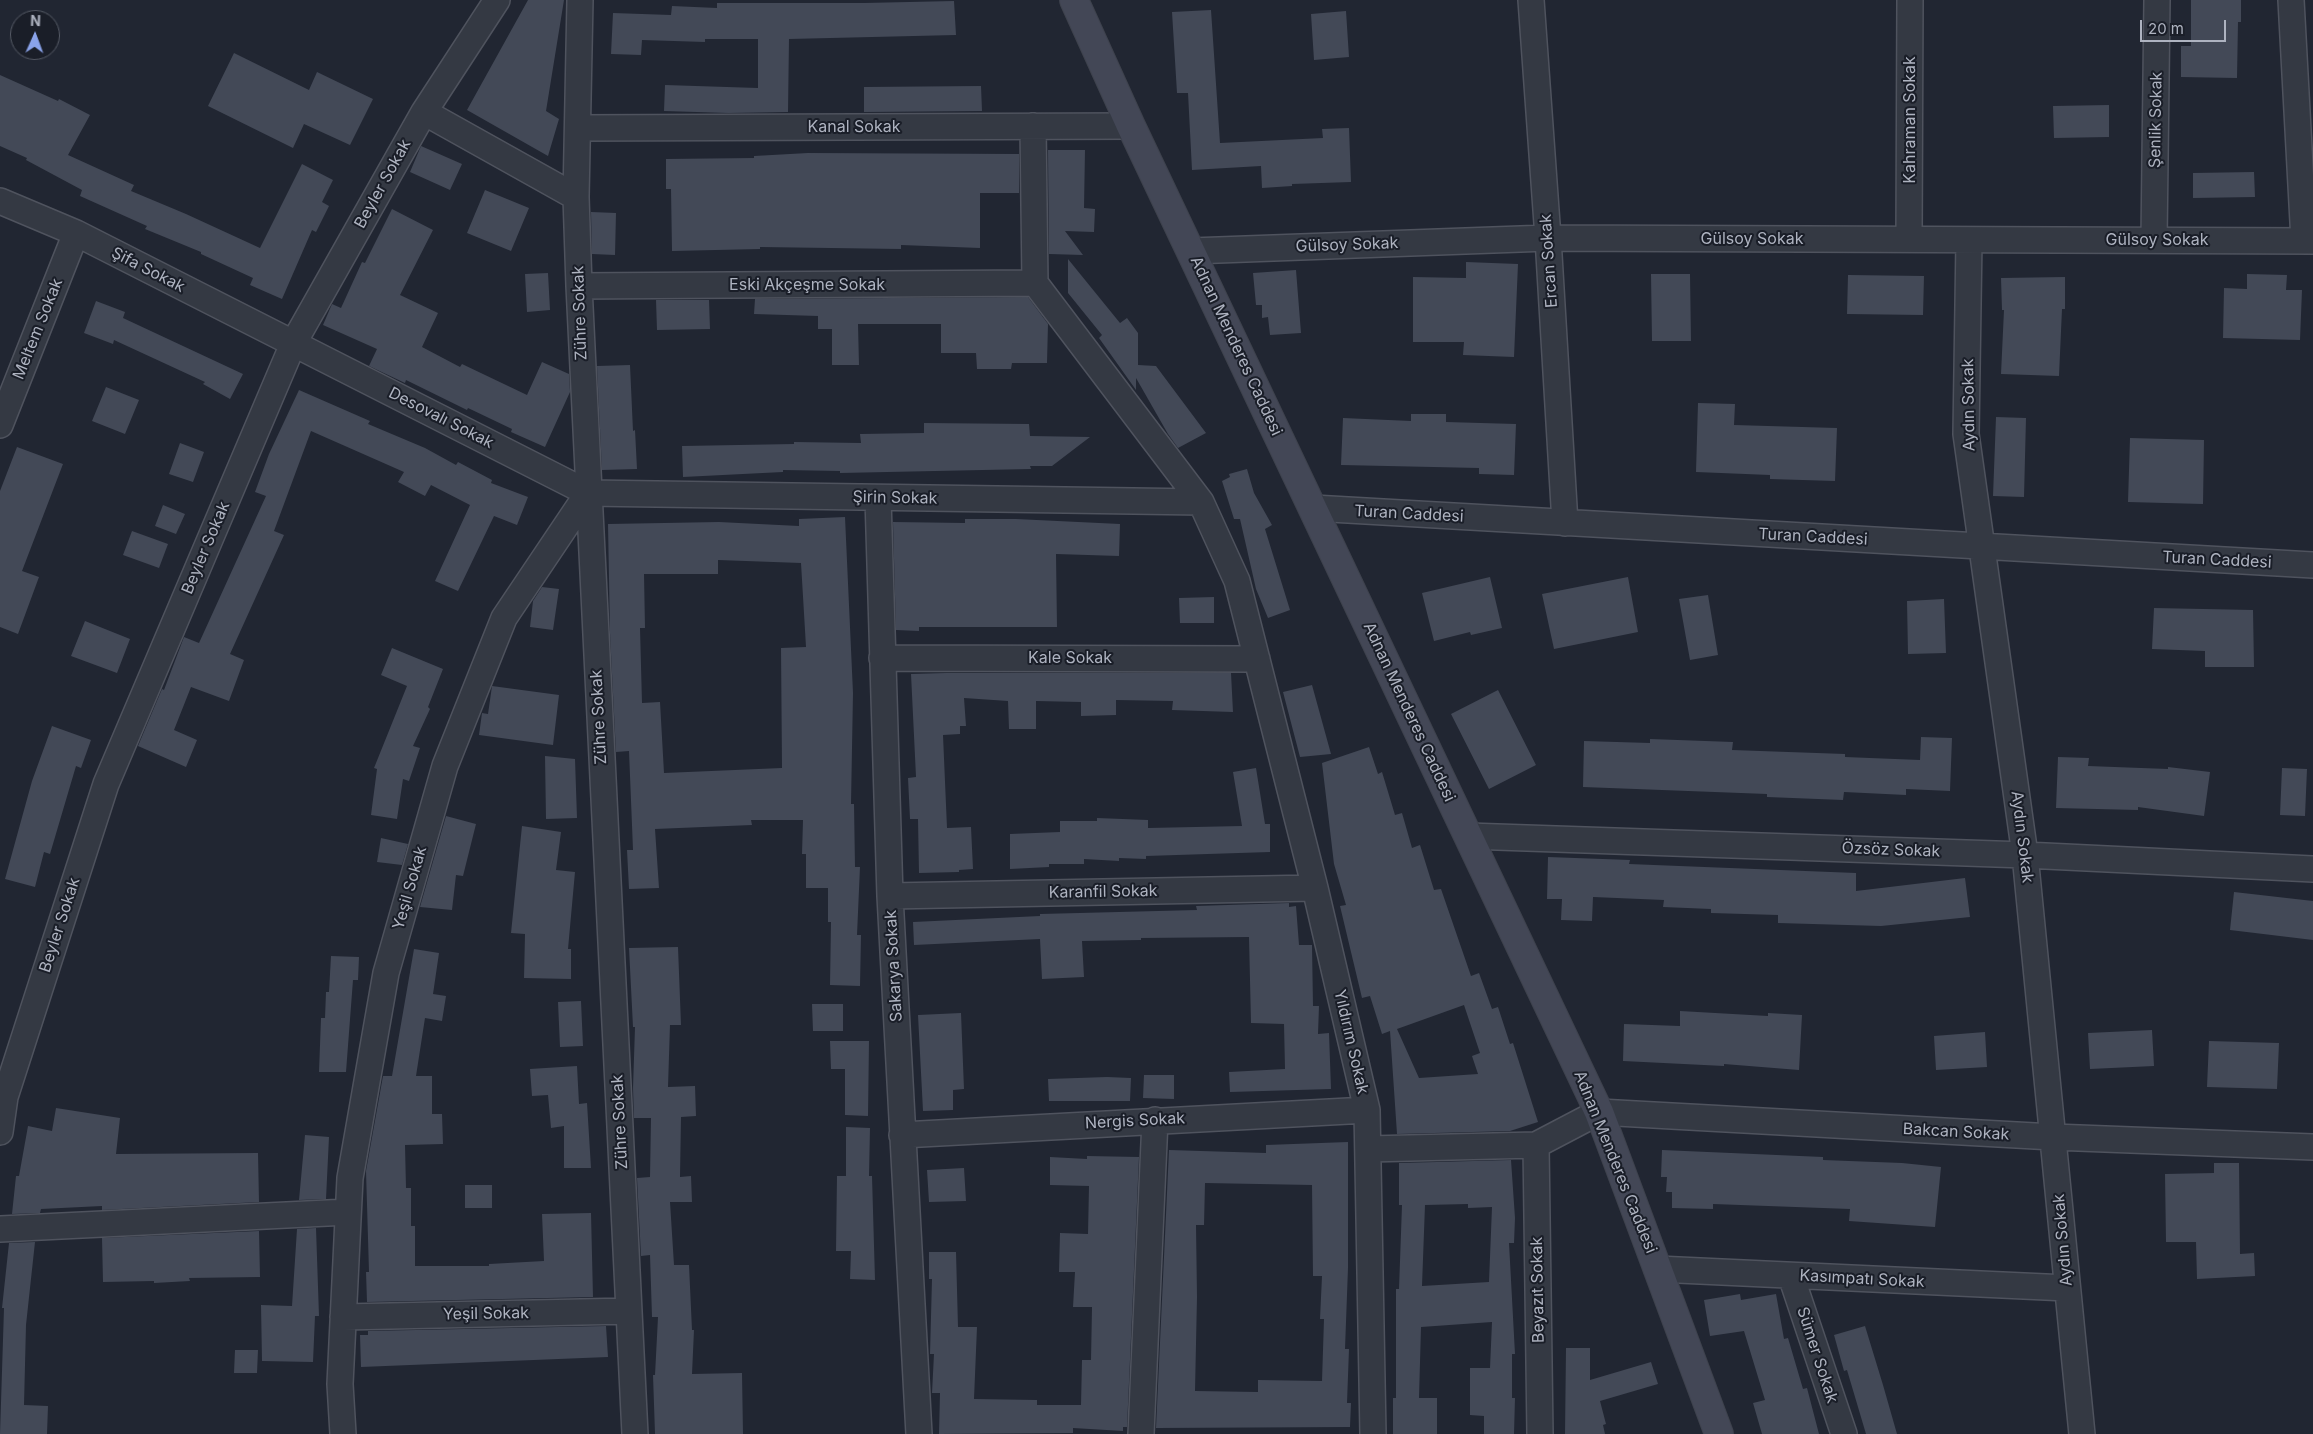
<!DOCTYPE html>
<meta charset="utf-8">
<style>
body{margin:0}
#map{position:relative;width:2313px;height:1434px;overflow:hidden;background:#212632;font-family:Inter,sans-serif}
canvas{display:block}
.north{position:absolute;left:10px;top:10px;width:50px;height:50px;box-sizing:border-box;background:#1a1e28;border:1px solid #555a65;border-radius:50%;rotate:2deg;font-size:14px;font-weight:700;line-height:20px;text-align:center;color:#aeb3c0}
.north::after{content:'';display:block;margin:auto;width:18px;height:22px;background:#8aa3ea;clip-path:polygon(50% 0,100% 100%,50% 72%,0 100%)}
.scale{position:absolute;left:2140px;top:20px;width:86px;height:22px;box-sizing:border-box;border:2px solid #aeb3c0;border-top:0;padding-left:6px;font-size:15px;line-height:18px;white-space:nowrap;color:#aeb3c0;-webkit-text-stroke:4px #1a1e28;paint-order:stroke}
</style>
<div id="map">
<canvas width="2313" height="1434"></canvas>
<div class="north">N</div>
<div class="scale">20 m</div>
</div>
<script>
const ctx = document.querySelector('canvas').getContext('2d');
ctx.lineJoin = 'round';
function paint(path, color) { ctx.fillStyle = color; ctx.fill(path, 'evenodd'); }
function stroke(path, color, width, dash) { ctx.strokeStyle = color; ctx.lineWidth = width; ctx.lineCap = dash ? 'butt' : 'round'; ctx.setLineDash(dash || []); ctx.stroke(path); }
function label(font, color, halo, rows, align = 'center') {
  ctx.font = font + ' Inter,sans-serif'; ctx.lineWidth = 4; ctx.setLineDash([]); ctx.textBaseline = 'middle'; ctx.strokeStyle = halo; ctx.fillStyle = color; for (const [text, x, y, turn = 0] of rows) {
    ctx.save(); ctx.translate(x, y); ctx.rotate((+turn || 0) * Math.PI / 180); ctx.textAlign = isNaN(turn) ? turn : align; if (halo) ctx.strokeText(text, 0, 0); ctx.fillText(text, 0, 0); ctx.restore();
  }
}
const building = new Path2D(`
 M 528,0 L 564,0 L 546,111 L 559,119 L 548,156 L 467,110 Z
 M 2191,0 L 2241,0 L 2241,22 L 2238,22 L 2237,78 L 2181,77 L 2181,46 L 2191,46 Z
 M 954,1 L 956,35 L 789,39 L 788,112 L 728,113 L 664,111 L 665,85 L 758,88 L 758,39 L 705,39 L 705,42 L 642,40 L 641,55 L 611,54 L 613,13 L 671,15 L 672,6 L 717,8 L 717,3 L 864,3 Z
 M 1211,10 L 1220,143 L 1323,138 L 1322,129 L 1349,128 L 1351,182 L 1292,184 L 1292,186 L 1262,188 L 1261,166 L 1192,170 L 1188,93 L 1177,93 L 1172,12 Z
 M 1346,11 L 1349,57 L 1314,60 L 1311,14 Z
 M 234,53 L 309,90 L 317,72 L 373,99 L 350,145 L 304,124 L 293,148 L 208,106 Z
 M 0,75 L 58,101 L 59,99 L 90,115 L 68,155 L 134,185 L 131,191 L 186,214 L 260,248 L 302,164 L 333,180 L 322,202 L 329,206 L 316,232 L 312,230 L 282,299 L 250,285 L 253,278 L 201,254 L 201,252 L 145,229 L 147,226 L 80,196 L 82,190 L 26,160 L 27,158 L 0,146 Z
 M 981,86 L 982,111 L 864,112 L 864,87 Z
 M 2109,105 L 2109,137 L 2054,138 L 2053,106 Z
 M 421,146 L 462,164 L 450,190 L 410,172 Z
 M 1048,150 L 1085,150 L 1084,208 L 1095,209 L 1094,232 L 1065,231 L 1083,255 L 1049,254 Z
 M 808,153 L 1019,154 L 1019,193 L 980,193 L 980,248 L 901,245 L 901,249 L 760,247 L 760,249 L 672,251 L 671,189 L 666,189 L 666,159 L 754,158 L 754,156 Z
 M 2254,172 L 2255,197 L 2193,198 L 2193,173 Z
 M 485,190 L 529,208 L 511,251 L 467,233 Z
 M 392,209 L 433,230 L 400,295 L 438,313 L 422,347 L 460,367 L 462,364 L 527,395 L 542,362 L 569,374 L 570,392 L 545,447 L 511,432 L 512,429 L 468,408 L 467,410 L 406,380 L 405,383 L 369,366 L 377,349 L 323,325 L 332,304 L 341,308 L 362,262 L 365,263 Z
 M 591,212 L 616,213 L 615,255 L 592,254 Z
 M 1068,259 L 1120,323 L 1127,318 L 1138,333 L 1138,365 L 1156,366 L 1206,433 L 1178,448 L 1168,434 L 1136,378 L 1136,390 L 1099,338 L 1102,335 L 1068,293 Z
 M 1466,262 L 1518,264 L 1514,357 L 1463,355 L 1464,342 L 1413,342 L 1413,277 L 1466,278 Z
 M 1296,270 L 1301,333 L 1270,335 L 1268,317 L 1262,318 L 1262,305 L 1256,305 L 1253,273 Z
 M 548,273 L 550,310 L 527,312 L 525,274 Z
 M 1651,274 L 1690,274 L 1691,341 L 1652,341 Z
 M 2247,274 L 2287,275 L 2286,290 L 2302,290 L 2300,340 L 2223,338 L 2224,288 L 2247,289 Z
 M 1848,275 L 1924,276 L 1923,315 L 1847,314 Z
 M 2065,277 L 2065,309 L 2062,309 L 2059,376 L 2001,374 L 2004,310 L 2002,310 L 2001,278 Z
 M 1028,297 L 1048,324 L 1047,363 L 1012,363 L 1011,369 L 977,369 L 976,353 L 941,353 L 941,324 L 858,324 L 859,365 L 832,365 L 832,329 L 818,329 L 818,316 L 754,314 L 755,299 Z
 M 656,300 L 709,300 L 710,329 L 657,330 Z
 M 96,301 L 125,312 L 123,318 L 243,374 L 230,399 L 203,384 L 205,382 L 114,340 L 113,344 L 84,333 Z
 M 630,365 L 633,431 L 635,430 L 637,469 L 602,470 L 597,366 Z
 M 106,387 L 139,400 L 125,434 L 92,421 Z
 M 299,390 L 370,421 L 368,424 L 425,448 L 456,465 L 458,462 L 492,480 L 491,483 L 528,497 L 517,525 L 494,516 L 458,591 L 435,581 L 470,505 L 431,485 L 425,496 L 398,482 L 404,472 L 311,431 L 274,531 L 284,535 L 230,654 L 244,660 L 229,701 L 191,687 L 174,730 L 197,740 L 186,767 L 138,746 L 162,689 L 164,690 L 184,637 L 199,643 L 266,496 L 255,492 L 269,454 Z
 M 1698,403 L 1735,404 L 1734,425 L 1837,428 L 1835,481 L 1770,479 L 1770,475 L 1696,472 Z
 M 1411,414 L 1446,414 L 1446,422 L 1516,424 L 1514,475 L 1479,474 L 1479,468 L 1341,465 L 1343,418 L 1411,421 Z
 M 1996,417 L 2026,418 L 2024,497 L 1993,496 Z
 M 924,423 L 1029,424 L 1030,436 L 1090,437 L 1052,466 L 1030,466 L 1031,469 L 840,473 L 840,471 L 783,470 L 783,472 L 683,477 L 682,446 L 794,444 L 794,442 L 861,443 L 860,434 L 924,433 Z
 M 2130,438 L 2204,440 L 2203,504 L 2128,502 Z
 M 180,443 L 204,452 L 193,482 L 169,474 Z
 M 17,447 L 63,464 L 22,571 L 39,577 L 18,634 L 0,627 L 0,491 Z
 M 1247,469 L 1254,493 L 1272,525 L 1265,529 L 1290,610 L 1268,618 L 1256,589 L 1240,519 L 1234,519 L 1222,481 L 1230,477 L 1229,474 Z
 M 163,505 L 185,514 L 176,534 L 155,526 Z
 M 845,517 L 853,693 L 851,804 L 854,804 L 855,867 L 860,867 L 857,935 L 861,935 L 860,986 L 830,985 L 831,922 L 828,922 L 828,888 L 806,888 L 806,854 L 802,854 L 803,820 L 751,820 L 752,825 L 655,829 L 659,888 L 629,889 L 627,850 L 633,850 L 629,751 L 616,752 L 610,633 L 608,524 L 719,522 L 799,526 L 799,519 ZM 718,560 L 801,563 L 806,647 L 781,648 L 782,768 L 664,773 L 660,702 L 642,703 L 640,628 L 645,628 L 644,574 L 718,574 Z
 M 965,519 L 1016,519 L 1120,524 L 1119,556 L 1056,554 L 1057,627 L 919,627 L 919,631 L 896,630 L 893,522 L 965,523 Z
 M 132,531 L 168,544 L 159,568 L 123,555 Z
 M 1490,577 L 1502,628 L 1471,635 L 1470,632 L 1434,641 L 1422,593 Z
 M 1628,577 L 1638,632 L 1554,649 L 1542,594 Z
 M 542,587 L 559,589 L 553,630 L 530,627 L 533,601 Z
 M 1708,595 L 1718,655 L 1690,660 L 1679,599 Z
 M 1214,597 L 1214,623 L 1180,623 L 1179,598 Z
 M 1944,599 L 1946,653 L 1908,654 L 1907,601 Z
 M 2154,608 L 2253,610 L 2254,667 L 2205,667 L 2205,651 L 2152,649 Z
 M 85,621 L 130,639 L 117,673 L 71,656 Z
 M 392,648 L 443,669 L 428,707 L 430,709 L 413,746 L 420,748 L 409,781 L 403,779 L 397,819 L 371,815 L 377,769 L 374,768 L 407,686 L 381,675 Z
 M 946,673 L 1231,673 L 1233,712 L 1172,710 L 1173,701 L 1116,700 L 1116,715 L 1081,716 L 1081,702 L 1036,701 L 1036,729 L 1009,729 L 1008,701 L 964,698 L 966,726 L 960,726 L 960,734 L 943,735 L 947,828 L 971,827 L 973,869 L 959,870 L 959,872 L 919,873 L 918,819 L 910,819 L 908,778 L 916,777 L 911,674 Z
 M 1312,685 L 1331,754 L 1300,757 L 1283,692 Z
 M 492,686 L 559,695 L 553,745 L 479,735 L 482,713 L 488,714 Z
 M 1498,690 L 1536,765 L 1489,789 L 1451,714 Z
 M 52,726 L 91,740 L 81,768 L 76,766 L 50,854 L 44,852 L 35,887 L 5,879 L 32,781 Z
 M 1921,737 L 1952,738 L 1950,791 L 1906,789 L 1906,795 L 1844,792 L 1843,800 L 1767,797 L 1767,794 L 1583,787 L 1584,741 L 1650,743 L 1650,739 L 1733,742 L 1732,750 L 1845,754 L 1845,757 L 1920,760 Z
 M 1369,747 L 1378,774 L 1382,772 L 1395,815 L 1402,813 L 1412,848 L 1420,845 L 1434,890 L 1441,889 L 1471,976 L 1479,973 L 1492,1009 L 1498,1007 L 1510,1044 L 1513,1043 L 1538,1122 L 1510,1131 L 1397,1134 L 1390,1031 L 1382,1034 L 1370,996 L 1362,998 L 1340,906 L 1346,905 L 1334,864 L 1322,763 ZM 1464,1005 L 1480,1053 L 1472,1056 L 1478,1074 L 1419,1078 L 1397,1029 Z
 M 545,756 L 575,759 L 577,818 L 546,819 Z
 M 2058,757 L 2089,758 L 2088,766 L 2168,769 L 2168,767 L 2210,772 L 2204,816 L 2138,807 L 2138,810 L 2056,808 Z
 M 1256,768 L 1265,824 L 1270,824 L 1270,852 L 1146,856 L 1146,859 L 1119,858 L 1119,861 L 1084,859 L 1084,864 L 1049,864 L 1049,867 L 1010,869 L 1010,834 L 1060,832 L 1060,821 L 1097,821 L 1097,818 L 1148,820 L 1148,828 L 1242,826 L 1233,772 Z
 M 2282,768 L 2307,769 L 2305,816 L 2280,815 Z
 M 446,816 L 476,824 L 463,876 L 456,875 L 452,910 L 420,907 Z
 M 522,826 L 561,832 L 556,870 L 575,872 L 568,949 L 571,949 L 571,979 L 524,978 L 525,934 L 511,933 Z
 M 381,838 L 408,844 L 402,865 L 377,862 Z
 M 1548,857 L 1630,860 L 1629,864 L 1856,873 L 1856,891 L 1965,878 L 1970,917 L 1881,926 L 1778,923 L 1778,915 L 1711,913 L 1711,909 L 1663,907 L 1664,900 L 1593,897 L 1592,921 L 1561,920 L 1562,899 L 1547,899 Z
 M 2234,892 L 2313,901 L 2313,940 L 2230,930 Z
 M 1289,903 L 1289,907 L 1296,906 L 1299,945 L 1312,945 L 1313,1006 L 1319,1006 L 1318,1034 L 1329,1033 L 1331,1089 L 1230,1092 L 1229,1072 L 1285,1069 L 1284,1024 L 1251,1023 L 1249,937 L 1141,938 L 1141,940 L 1082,941 L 1084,977 L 1042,979 L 1040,939 L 914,945 L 913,922 L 1040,916 L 1040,914 L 1197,910 L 1196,906 Z
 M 678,947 L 681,1025 L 670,1025 L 668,1087 L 695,1086 L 696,1116 L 681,1117 L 680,1177 L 691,1176 L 692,1202 L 670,1202 L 674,1265 L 689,1265 L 692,1330 L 694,1330 L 692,1374 L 742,1373 L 743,1434 L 655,1434 L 653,1375 L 655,1375 L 658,1317 L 652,1317 L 650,1255 L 641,1256 L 637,1178 L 650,1177 L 651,1118 L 634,1118 L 633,1088 L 635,1027 L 633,1027 L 629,948 Z
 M 414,949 L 439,953 L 433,994 L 446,996 L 442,1021 L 425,1018 L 416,1076 L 432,1076 L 432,1114 L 442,1114 L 443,1144 L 405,1145 L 406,1188 L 411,1188 L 411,1226 L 415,1226 L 415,1266 L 489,1266 L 489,1264 L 544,1261 L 542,1214 L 591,1213 L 593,1297 L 367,1302 L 366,1272 L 369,1272 L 366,1171 L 383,1076 L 392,1076 Z
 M 331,956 L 359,957 L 358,980 L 353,980 L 346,1072 L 319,1072 L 321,1018 L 325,1018 L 326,992 L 329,992 Z
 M 581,1001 L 583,1046 L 560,1047 L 558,1002 Z
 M 812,1004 L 843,1004 L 843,1031 L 813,1031 Z
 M 1680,1011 L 1768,1016 L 1768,1013 L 1802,1015 L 1799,1070 L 1724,1064 L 1724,1066 L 1623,1061 L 1624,1024 L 1680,1026 Z
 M 961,1013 L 964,1089 L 953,1090 L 953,1110 L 923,1111 L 918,1015 Z
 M 2152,1030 L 2154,1066 L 2090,1069 L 2088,1033 Z
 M 1985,1032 L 1987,1067 L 1936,1070 L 1934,1036 Z
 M 830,1041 L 869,1041 L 868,1116 L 845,1115 L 845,1069 L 831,1069 Z
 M 2209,1041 L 2279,1043 L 2277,1089 L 2207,1087 Z
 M 577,1066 L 579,1104 L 587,1103 L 591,1168 L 564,1168 L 564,1126 L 551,1128 L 548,1095 L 532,1096 L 530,1069 Z
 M 1144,1075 L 1174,1075 L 1174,1099 L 1143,1098 Z
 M 1107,1077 L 1131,1078 L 1130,1101 L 1049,1101 L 1048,1079 Z
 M 56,1108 L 120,1118 L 116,1154 L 258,1153 L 259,1202 L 102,1210 L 102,1206 L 41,1209 L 40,1213 L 12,1214 L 16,1176 L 19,1176 L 28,1126 L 52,1131 Z
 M 846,1127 L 870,1128 L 869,1176 L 872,1176 L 875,1280 L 850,1279 L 851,1251 L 836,1251 L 837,1176 L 846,1176 Z
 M 305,1135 L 329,1137 L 326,1199 L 299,1200 Z
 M 1348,1142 L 1348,1268 L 1345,1349 L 1349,1349 L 1347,1403 L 1351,1403 L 1350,1427 L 1156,1428 L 1169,1150 L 1266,1153 L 1266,1145 ZM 1205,1183 L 1312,1185 L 1313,1276 L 1322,1276 L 1320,1319 L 1324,1319 L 1322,1381 L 1258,1380 L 1258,1392 L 1195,1391 L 1197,1297 L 1196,1225 L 1204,1225 Z
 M 1662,1150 L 1823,1157 L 1823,1160 L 1902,1163 L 1941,1167 L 1935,1227 L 1849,1221 L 1850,1209 L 1713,1204 L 1713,1209 L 1672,1208 L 1672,1192 L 1666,1192 L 1667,1177 L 1661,1177 Z
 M 1087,1156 L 1139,1157 L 1127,1427 L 1123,1427 L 1123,1431 L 1073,1428 L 1073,1433 L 939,1434 L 940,1393 L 932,1393 L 934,1354 L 930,1354 L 932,1279 L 929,1279 L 929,1252 L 956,1252 L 958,1327 L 977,1327 L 974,1399 L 1037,1400 L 1037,1405 L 1081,1405 L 1082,1360 L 1091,1360 L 1092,1307 L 1073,1307 L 1075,1272 L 1059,1272 L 1060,1233 L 1088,1234 L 1089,1186 L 1050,1185 L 1050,1157 L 1087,1159 Z
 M 1511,1160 L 1515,1218 L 1514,1243 L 1509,1243 L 1515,1354 L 1512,1354 L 1512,1398 L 1515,1398 L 1514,1434 L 1484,1434 L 1484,1416 L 1470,1415 L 1470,1368 L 1490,1368 L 1492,1322 L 1421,1327 L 1419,1398 L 1437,1398 L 1437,1434 L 1393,1434 L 1393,1398 L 1396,1398 L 1396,1289 L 1399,1289 L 1402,1205 L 1399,1205 L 1399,1163 ZM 1468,1204 L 1468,1208 L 1492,1207 L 1489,1282 L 1422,1286 L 1425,1205 Z
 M 2214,1163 L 2239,1163 L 2240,1254 L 2254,1253 L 2255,1276 L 2197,1279 L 2196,1242 L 2166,1242 L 2165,1174 L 2214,1173 Z
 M 964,1168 L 966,1201 L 929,1202 L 927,1170 Z
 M 465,1185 L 492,1185 L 492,1208 L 465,1208 Z
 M 316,1228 L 319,1316 L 315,1316 L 313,1362 L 262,1361 L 261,1305 L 292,1306 L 297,1229 Z
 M 259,1231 L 260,1277 L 189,1278 L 190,1281 L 154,1283 L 154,1281 L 103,1282 L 102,1238 Z
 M 35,1242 L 26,1325 L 24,1405 L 48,1406 L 47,1434 L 0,1434 L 4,1308 L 2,1308 L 9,1243 Z
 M 1740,1294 L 1741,1300 L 1776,1294 L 1784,1339 L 1788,1338 L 1803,1389 L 1807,1388 L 1819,1434 L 1762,1434 L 1753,1403 L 1765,1400 L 1744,1331 L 1710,1336 L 1704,1300 Z
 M 606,1326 L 608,1357 L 361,1367 L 360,1335 L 368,1335 L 368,1331 Z
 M 1865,1326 L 1883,1385 L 1897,1434 L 1866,1434 L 1847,1370 L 1844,1371 L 1834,1335 Z
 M 1566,1348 L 1590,1348 L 1590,1380 L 1651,1362 L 1658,1384 L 1600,1401 L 1606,1424 L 1603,1425 L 1605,1434 L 1565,1434 Z
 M 235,1350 L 258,1350 L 257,1373 L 234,1373 Z`);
const street = new Path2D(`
 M 580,0 L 576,197 L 579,286 L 635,1434
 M 1531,0 L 1548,238 L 1565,523
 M 2291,0 L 2304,241
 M 424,112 L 576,197
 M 1033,126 L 1035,283 L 1201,502 L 1237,581 L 1315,888 L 1367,1110 L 1373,1434
 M 578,128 L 1131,126
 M 0,201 L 76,233 L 588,493 L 1201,502
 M 1909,239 L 1910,0
 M 1969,240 L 1966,434 L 2025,855 L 2082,1434
 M 2154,240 L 2157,0
 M 1191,251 L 1548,238 L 2313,241
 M 579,286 L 1035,283
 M 0,425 L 76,233
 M 878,498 L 890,896 L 919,1434
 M 1313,508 L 2313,565
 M 882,658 L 1257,659
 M 1468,836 L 2025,855 L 2313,869
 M 890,896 L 1315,888
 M 0,1132 L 5,1097 L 106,784 L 293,344 L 424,112 L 497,0
 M 902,1135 L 1367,1110
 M 1368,1149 L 1536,1145
 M 0,1229 L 348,1212
 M 1657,1269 L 2067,1288
 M 1791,1276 L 1844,1434
 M 343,1317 L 629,1311
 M 343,1434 L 340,1384 L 350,1178 L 386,973 L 445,766 L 504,618 L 588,493
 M 1141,1434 L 1155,1120
 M 1540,1434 L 1536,1145 L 1599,1112 L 2053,1137 L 2313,1147`);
const secondary = new Path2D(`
 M 1074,0 L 1131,126 L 1599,1112 L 1719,1434`);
const streetNames = [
 ["Kahraman Sokak",1910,120,-90],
 ["Şenlik Sokak",2156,120,-89],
 ["Kanal Sokak",854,127],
 ["Beyler Sokak",383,184,-61],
 ["Gülsoy Sokak",1752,239],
 ["Gülsoy Sokak",2157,240],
 ["Gülsoy Sokak",1347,245,-2],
 ["Ercan Sokak",1549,261,-94],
 ["Şifa Sokak",148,270,27],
 ["Eski Akçeşme Sokak",807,285],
 ["Zühre Sokak",580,313,-92],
 ["Meltem Sokak",38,329,-68],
 ["Adnan Menderes Caddesi",1236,346,65],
 ["Aydın Sokak",1969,405,-91],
 ["Desovalı Sokak",441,418,27],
 ["Şirin Sokak",895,498,1],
 ["Turan Caddesi",1409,514,3],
 ["Turan Caddesi",1813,537,3],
 ["Beyler Sokak",206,548,-67],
 ["Turan Caddesi",2217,560,3],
 ["Kale Sokak",1070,658],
 ["Adnan Menderes Caddesi",1409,712,65],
 ["Zühre Sokak",599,717,-93],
 ["Aydın Sokak",2022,837,83],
 ["Özsöz Sokak",1891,850,2],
 ["Yeşil Sokak",410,888,-74],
 ["Karanfil Sokak",1103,892,-1],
 ["Beyler Sokak",60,925,-72],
 ["Sakarya Sokak",894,966,-93],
 ["Yıldırım Sokak",1351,1042,77],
 ["Nergis Sokak",1135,1121,-3],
 ["Zühre Sokak",620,1122,-93],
 ["Bakcan Sokak",1956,1132,3],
 ["Adnan Menderes Caddesi",1615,1162,68],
 ["Aydın Sokak",2063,1240,-95],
 ["Kasımpatı Sokak",1862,1279,3],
 ["Beyazıt Sokak",1538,1290,-91],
 ["Yeşil Sokak",486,1314,-1],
 ["Sümer Sokak",1817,1355,72]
];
paint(building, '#434957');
stroke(street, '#4f535e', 28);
stroke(secondary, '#3e424d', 30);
stroke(street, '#343943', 25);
stroke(secondary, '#434756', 28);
label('16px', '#aeb3c0', '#1a1e28', streetNames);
</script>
